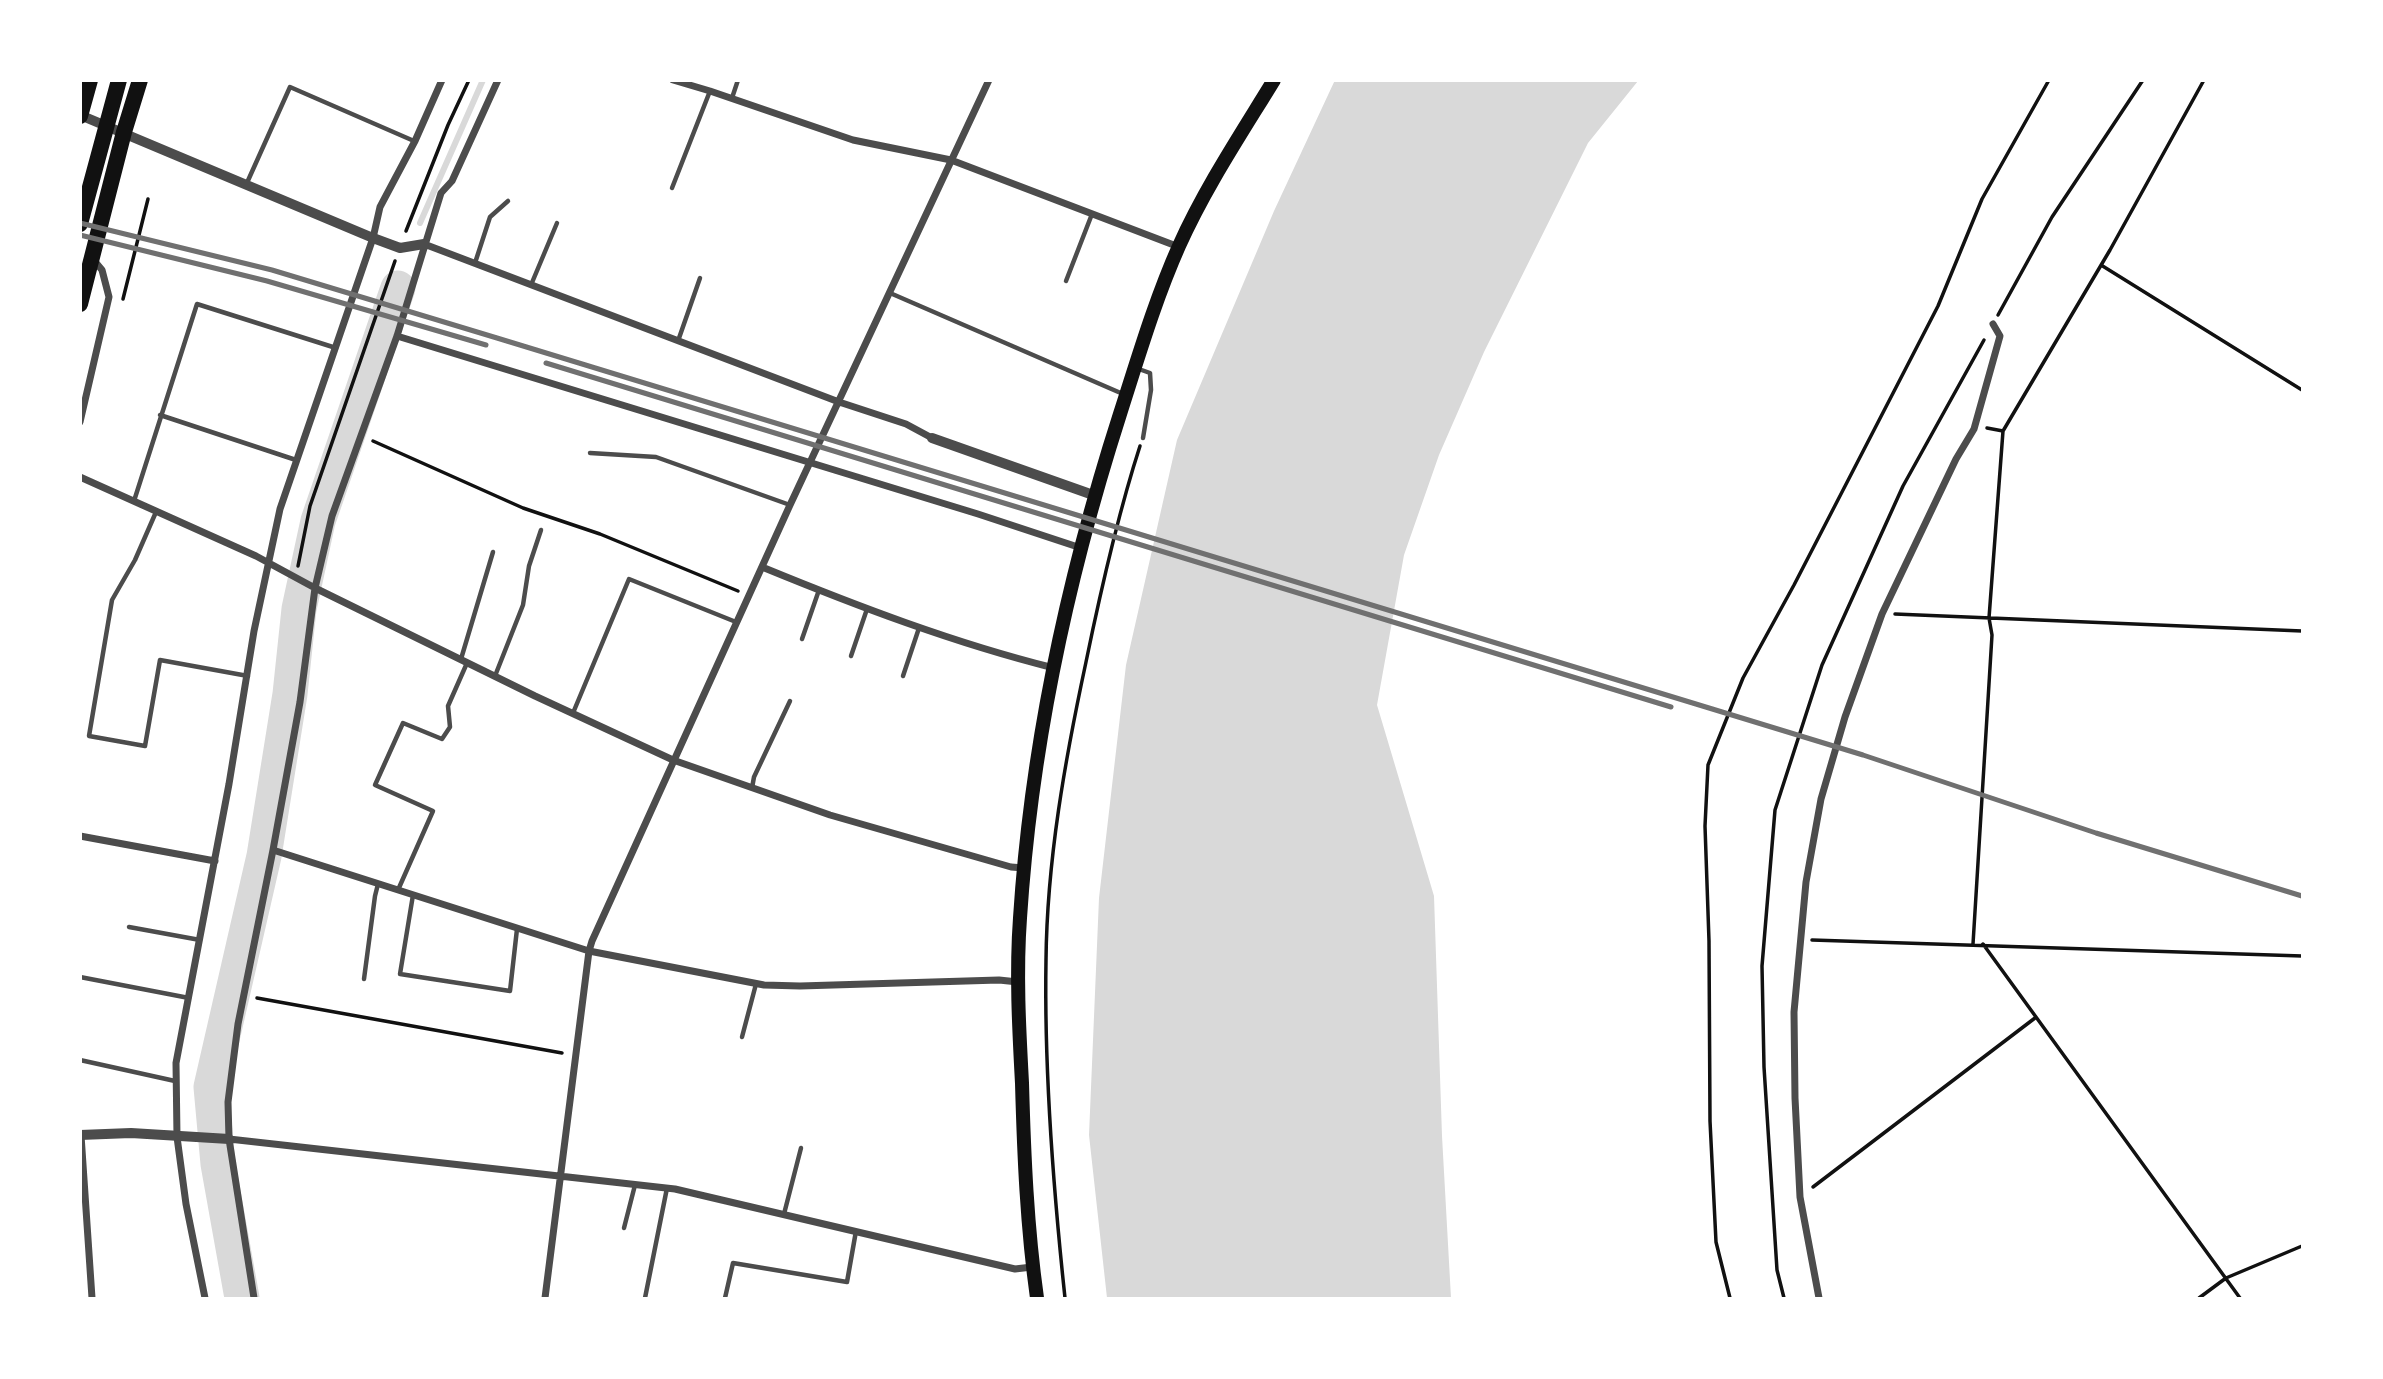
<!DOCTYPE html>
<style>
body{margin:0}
#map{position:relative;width:2383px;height:1379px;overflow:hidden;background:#fff;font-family:"Exo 2",sans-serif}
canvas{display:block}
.frame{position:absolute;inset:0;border:82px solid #fff;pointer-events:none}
</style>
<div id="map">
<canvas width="2383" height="1379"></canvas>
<div class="frame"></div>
</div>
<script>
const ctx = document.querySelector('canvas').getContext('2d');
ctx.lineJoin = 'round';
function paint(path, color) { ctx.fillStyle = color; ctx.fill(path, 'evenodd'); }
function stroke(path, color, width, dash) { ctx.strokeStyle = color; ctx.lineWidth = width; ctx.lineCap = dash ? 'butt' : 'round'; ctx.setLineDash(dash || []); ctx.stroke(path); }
const water = new Path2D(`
 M 1335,80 L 1638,81 L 1588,143 L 1484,352 L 1439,455 L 1404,555 L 1377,705 L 1434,896 L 1442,1136 L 1451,1298 L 1107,1298 L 1089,1135 L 1099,898 L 1126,665 L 1177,440 L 1274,211 Z`);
const stream = new Path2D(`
 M 420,223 L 483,80`);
const river = new Path2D(`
 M 242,1298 L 218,1164 L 211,1087 L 264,856 L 290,694 L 299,609 L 318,521 L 398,288`);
const path = new Path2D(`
 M 406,231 L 448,125 L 469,80
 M 2101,265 L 2302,390
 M 123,299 L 148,199
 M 1998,315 L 2052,217 L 2143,80
 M 1987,428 L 2003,431
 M 373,441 L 523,508 L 600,534 L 738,591
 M 298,566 L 310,506 L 395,261
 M 1895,614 L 2302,631
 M 1812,940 L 2302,956
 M 1973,944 L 1992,635 L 1989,618 L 2003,431 L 2110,250 L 2204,80
 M 1983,944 L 2240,1298
 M 257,998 L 562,1053
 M 1813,1187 L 2035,1018
 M 1065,1298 C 1053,1186 1044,1073 1046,960 C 1047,860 1065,760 1086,662 C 1101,589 1117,517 1140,446
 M 1730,1298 L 1716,1242 L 1710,1121 L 1709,941 L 1705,826 L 1708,765 L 1743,678 L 1794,585 L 1938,306 L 1982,199 L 2049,80
 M 1784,1298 L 1777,1270 L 1764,1067 L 1762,966 L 1775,810 L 1822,665 L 1903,486 L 1984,340
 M 2199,1298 L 2226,1278 L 2302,1246`);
const service = new Path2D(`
 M 732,98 L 738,80
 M 246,185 L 290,87 L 414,141
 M 672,188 L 710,91
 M 475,263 L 490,217 L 508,201
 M 1066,281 L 1092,214
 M 531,285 L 557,223
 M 890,293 L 1123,394
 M 678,341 L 700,278
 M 1136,368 L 1150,373 L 1151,390 L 1143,438
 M 160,415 L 296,460
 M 590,453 L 656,457 L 790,505
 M 134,501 L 197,304 L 336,348
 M 156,512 L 135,560 L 112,600 L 89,736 L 145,746 L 160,660 L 248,676
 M 802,639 L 819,590
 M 851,656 L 867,609
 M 461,659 L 493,552
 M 495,676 L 523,605 L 529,566 L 541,530
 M 903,676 L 919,628
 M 573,713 L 629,579 L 736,622
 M 752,788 L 754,777 L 790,701
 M 398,890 L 433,811 L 375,785 L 403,723 L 442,739 L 450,727 L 448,706 L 467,663
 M 413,895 L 400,974 L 510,991 L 517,929
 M 129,927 L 200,940
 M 80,977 L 189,998
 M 364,979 L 375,896 L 378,884
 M 742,1037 L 756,984
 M 80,1060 L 175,1081
 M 784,1214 L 801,1148
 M 624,1228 L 635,1185
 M 645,1298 L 667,1188
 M 725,1298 L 733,1263 L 847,1282 L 856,1231`);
const minor = new Path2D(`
 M 673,80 L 710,91 L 853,140 L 951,160 L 1179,247
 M 424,244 L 839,402 L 906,424 L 932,438
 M 397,336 L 978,514 L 1081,548
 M 80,422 L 109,297 L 102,270 L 92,258
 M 80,477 L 256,556 L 315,588 L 535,696 L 673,760 L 830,815 L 1011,867 L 1024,868
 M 762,567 C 857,606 954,643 1054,668
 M 80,836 L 215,861
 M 273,850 L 589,951 L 764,985 L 800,986 L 999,980 L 1018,982
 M 81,1135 L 92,1298
 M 229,1139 L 675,1189 L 1015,1269 L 1032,1267
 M 205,1298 L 186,1204 L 177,1137 L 176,1063 L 229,784 L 254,631 L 280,509 L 373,238 L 380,207 L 415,141 L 442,80
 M 254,1298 L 229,1139 L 228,1102 L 238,1024 L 273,850 L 300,702 L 315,588 L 332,516 L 397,336 L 441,193 L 452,181 L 498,80
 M 545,1298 L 589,951 L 592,941 L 790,505 L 989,80
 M 1819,1298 L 1800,1197 L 1795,1098 L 1794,1012 L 1806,882 L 1821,799 L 1845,717 L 1882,614 L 1956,459 L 1974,429 L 2000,336 L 1993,324`);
const tertiary = new Path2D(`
 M 80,115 L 373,238 L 400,248 L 424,244
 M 932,438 L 1096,496
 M 80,1135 L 131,1133 L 229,1139`);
const primary = new Path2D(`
 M 1037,1298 C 1027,1227 1024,1155 1022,1083 C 1019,1028 1016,973 1020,918 C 1031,748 1068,576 1120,414 C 1138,358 1155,300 1179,246 C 1205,188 1241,134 1274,80`);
const trunk = new Path2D(`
 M 80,304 L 124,132 L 140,80`);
const motorway = new Path2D(`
 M 80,116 L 90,80
 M 80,224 L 119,80`);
const rail = new Path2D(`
 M 80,223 L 272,270 L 497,338 L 1863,755 L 2096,833 L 2302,896
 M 80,235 L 267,281 L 486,345
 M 546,363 L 1671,707`);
paint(water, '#d9d9d9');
stroke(stream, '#d9d9d9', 6);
stroke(river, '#d9d9d9', 35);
stroke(path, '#111', 3.5);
stroke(service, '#4c4c4c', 4.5);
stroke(minor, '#4c4c4c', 7);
stroke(tertiary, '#4c4c4c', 10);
stroke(primary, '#111', 14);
stroke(trunk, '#111', 16);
stroke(motorway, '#111', 16);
stroke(rail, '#707070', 5);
</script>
